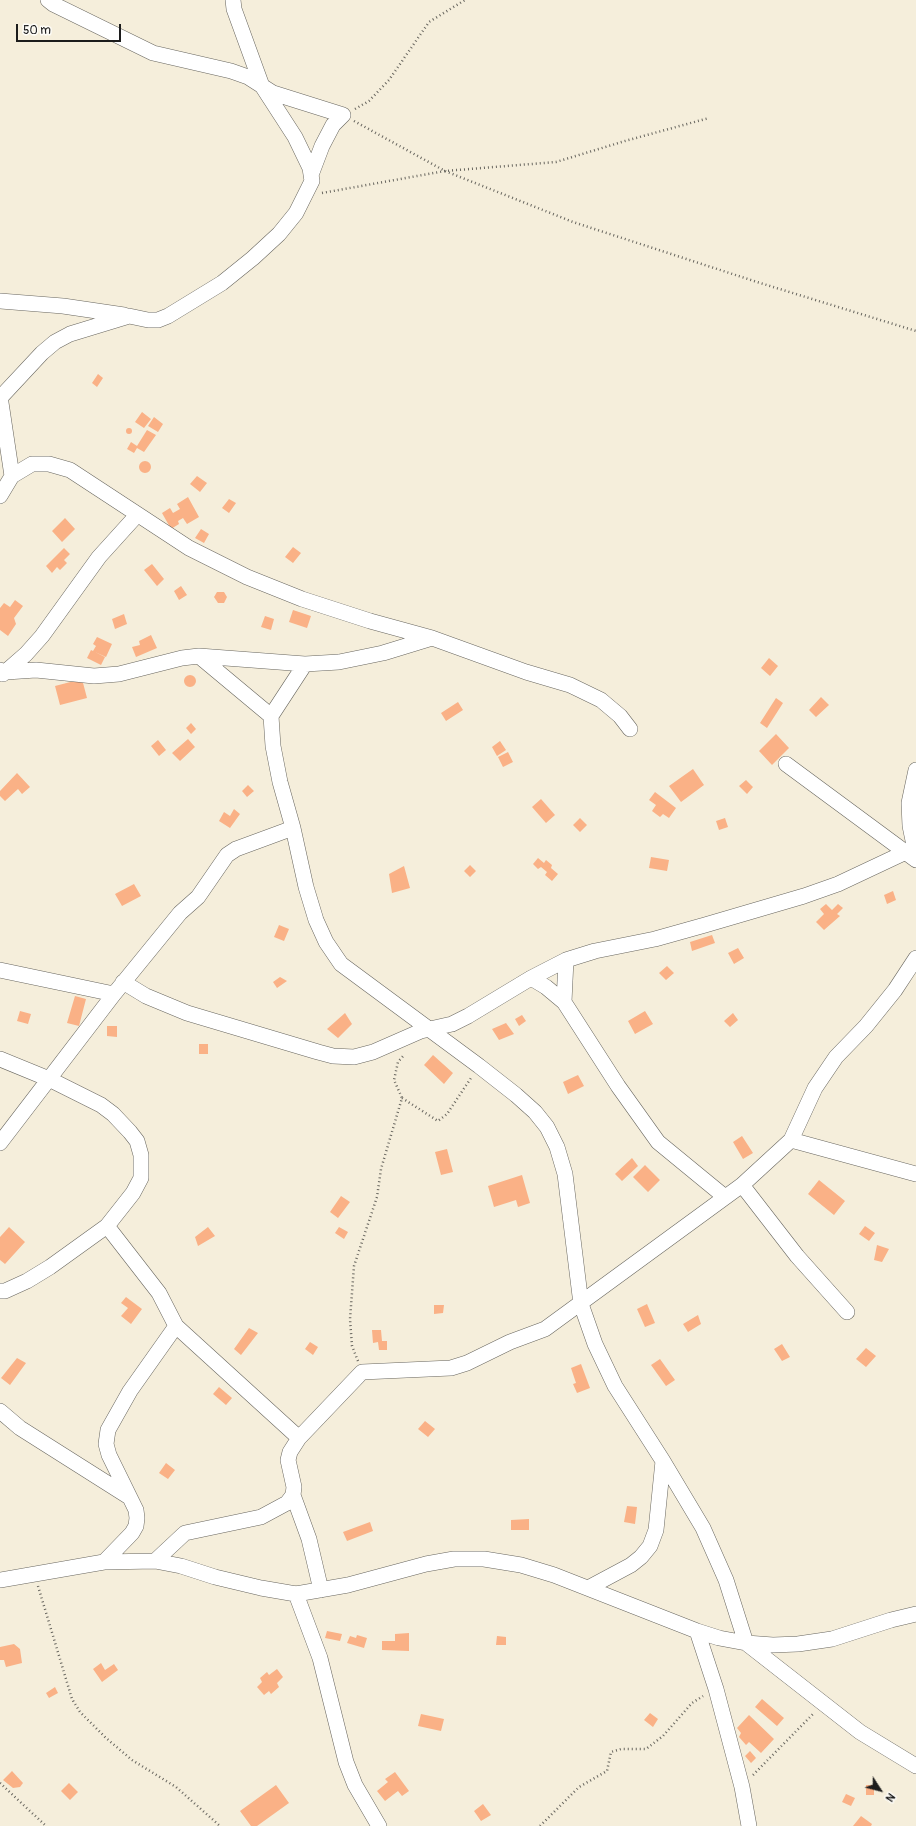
<!DOCTYPE html>
<html>
<head>
<meta charset="utf-8">
<style>
	body { margin:0 }
	#map { position:relative; width:916px; height:1826px; overflow:hidden; background:#f5eedb; font-family:Pangolin,sans-serif }
	canvas { display:block }
	.north { position:absolute; left:860px; top:1770px; width:40px; height:40px; -webkit-text-stroke:3px #fdfcf7; paint-order:stroke; rotate:126deg; font-size:11px; font-weight:700; line-height:16px; text-align:center; color:#1c1c1c }
	.north::after { content:''; display:block; margin:auto; width:14px; height:18px; background:#1c1c1c; clip-path:polygon(50% 0,100% 100%,50% 72%,0 100%) }
	.scale { position:absolute; left:16px; top:24px; width:105px; height:18px; box-sizing:border-box; border:2px solid #1c1c1c; border-top:0; padding-left:5px; font-size:12px; line-height:14px; white-space:nowrap; color:#1c1c1c; -webkit-text-stroke:3px #fdfcf7; paint-order:stroke }
</style>
</head>
<body>
<div id="map">
<canvas width="916" height="1826"></canvas>
<div class="north">N</div>
<div class="scale">50 m</div>
</div>
<script>
const ctx = document.querySelector('canvas').getContext('2d');
ctx.lineJoin = 'round';
function paint(path, color) { ctx.fillStyle = color; ctx.fill(path, 'evenodd'); }
const shape = rows => new Path2D(rows.map(r => 'M' + r).join(''));
function strokePath(path, color, width, dash) { ctx.strokeStyle = color; ctx.lineWidth = width; ctx.lineCap = dash ? 'butt' : 'round'; ctx.setLineDash(dash || []); ctx.stroke(path); }
paint(shape([
	[98,374,103,378,97,387,92,383],
	[142,412,151,419,144,428,135,422],
	[154,417,163,424,158,432,148,426],
	'126 431a3 3 0 1 1 6 0a3 3 0 1 1-6 0Z',
	[147,430,156,435,144,452,137,448,134,453,127,449,131,442,137,446],
	'139 467a6 6 0 1 1 12 0a6 6 0 1 1-12 0Z',
	[197,476,207,483,200,492,190,484],
	[188,497,199,517,187,524,183,518,178,521,179,524,171,529,162,513,170,508,173,513,180,509,177,504],
	[229,499,236,503,229,513,222,508],
	[65,518,75,529,62,542,52,531],
	[201,529,209,534,204,543,195,538],
	[293,547,301,553,293,563,285,557],
	[64,548,70,554,64,560,67,563,60,570,57,567,52,573,46,566],
	[152,564,164,579,157,586,144,570],
	[181,586,187,595,179,600,174,591],
	[217,592,224,592,227,597,224,603,218,603,214,597],
	[15,600,23,606,14,618,16,624,8,636,0,630,0,608,4,603,10,607],
	[293,610,311,616,307,628,289,622],
	[124,614,127,624,115,629,112,619],
	[265,616,274,619,271,630,261,627],
	[151,635,157,648,136,657,132,647,140,645,139,641],
	[97,637,112,644,106,657,95,652,105,657,101,665,87,658,91,650,93,651,96,646,93,644],
	[769,658,778,666,770,676,761,668],
	'184 681a6 6 0 1 1 12 0a6 6 0 1 1-12 0Z',
	[82,679,87,698,60,705,55,686],
	[821,697,829,705,816,717,809,710],
	[776,698,783,703,767,728,760,723],
	[458,702,463,710,446,721,441,713],
	[191,723,196,729,191,734,186,728],
	[776,734,789,748,772,765,759,751],
	[188,739,195,747,180,761,172,753],
	[158,740,166,750,159,756,151,746],
	[500,741,506,750,497,756,492,747],
	[508,752,513,762,503,767,498,757],
	[693,769,704,785,681,802,669,786],
	[17,773,30,787,22,794,18,789,5,801,0,796,0,791],
	[746,780,753,787,747,794,739,786],
	[248,785,254,791,247,797,242,791],
	[655,792,676,808,669,818,663,814,660,817,652,811,656,805,649,800],
	[541,799,555,815,546,823,532,807],
	[234,809,240,814,230,828,219,821,224,812,230,816],
	[580,818,587,825,580,832,573,825],
	[725,818,728,827,719,830,716,821],
	[651,857,669,860,667,871,649,868],
	[538,858,544,863,546,860,552,865,551,868,558,874,552,881,545,875,547,872,541,867,538,869,533,864],
	[470,865,476,871,470,877,464,871],
	[404,866,410,888,392,893,389,874],
	[134,884,141,896,122,906,115,894],
	[893,891,896,900,887,904,884,895],
	[826,904,832,910,838,904,843,908,837,914,840,916,824,930,816,922,824,914,820,909],
	[279,925,289,929,284,941,274,937],
	[712,935,715,943,692,951,690,942],
	[738,948,744,958,734,964,728,953],
	[667,966,674,973,666,980,659,973],
	[280,977,287,981,277,988,273,982],
	[75,996,86,999,79,1026,67,1023],
	[20,1011,31,1014,28,1024,17,1021],
	[645,1011,653,1024,635,1034,628,1021],
	[345,1013,352,1024,338,1038,327,1029],
	[733,1013,738,1020,730,1027,724,1021],
	[522,1015,526,1021,519,1026,515,1019],
	[506,1023,514,1034,499,1040,492,1029],
	[107,1026,117,1026,117,1037,107,1036],
	[199,1044,208,1044,208,1054,199,1054],
	[433,1055,453,1073,444,1084,424,1065],
	[578,1075,584,1086,568,1094,563,1082],
	[742,1136,753,1153,743,1159,733,1142],
	[447,1149,453,1172,441,1175,435,1152],
	[632,1158,638,1166,622,1181,615,1174],
	[645,1165,660,1180,648,1192,633,1177],
	[522,1175,530,1203,518,1207,516,1200,494,1207,488,1186],
	[819,1180,845,1201,834,1215,808,1194],
	[341,1196,350,1202,338,1218,330,1212],
	[865,1226,875,1233,869,1241,859,1234],
	[9,1227,25,1242,5,1264,0,1260,0,1237],
	[208,1227,215,1236,198,1246,195,1237],
	[339,1227,348,1232,344,1239,335,1233],
	[877,1245,889,1249,882,1262,874,1260],
	[126,1297,142,1309,131,1324,121,1316,128,1308,121,1303],
	[647,1304,655,1323,645,1327,637,1309],
	[434,1305,444,1305,443,1313,434,1314],
	[698,1315,701,1324,688,1332,683,1324],
	[249,1328,258,1333,241,1355,234,1349],
	[372,1330,381,1330,382,1341,387,1341,387,1350,379,1350,378,1342,373,1343],
	[310,1342,318,1347,313,1355,305,1349],
	[782,1344,790,1357,782,1361,774,1349],
	[866,1348,876,1356,866,1367,856,1359],
	[17,1358,26,1363,10,1385,1,1378],
	[660,1359,675,1380,666,1386,651,1365],
	[581,1364,590,1388,577,1393,573,1384,576,1383,571,1368],
	[219,1387,232,1398,226,1405,213,1394],
	[425,1421,435,1429,428,1437,418,1429],
	[166,1463,175,1470,168,1479,159,1473],
	[627,1506,637,1507,635,1524,624,1522],
	[529,1519,529,1530,511,1530,511,1520],
	[370,1522,373,1531,347,1541,343,1532],
	[327,1631,342,1634,340,1641,325,1638],
	[409,1633,409,1651,382,1650,382,1641,395,1641,395,1634],
	[357,1635,367,1638,364,1648,347,1643,350,1636,356,1638],
	[497,1636,506,1637,506,1645,496,1645],
	[14,1644,20,1649,22,1663,6,1667,4,1660,0,1660,0,1647],
	[101,1663,105,1670,114,1664,118,1670,102,1682,93,1669],
	[277,1669,283,1677,277,1683,279,1687,271,1694,269,1691,264,1695,257,1687,262,1682,260,1678,267,1672,269,1675],
	[55,1687,58,1693,49,1698,46,1693],
	[762,1699,784,1718,777,1726,755,1707],
	[650,1713,658,1719,653,1727,644,1720],
	[421,1714,444,1719,441,1731,418,1726],
	[749,1715,774,1739,761,1753,749,1742,746,1745,739,1737,741,1733,737,1728],
	[750,1751,756,1758,751,1763,745,1756],
	[12,1771,23,1783,20,1787,13,1788,3,1780],
	[395,1772,409,1791,402,1796,398,1791,385,1801,377,1791,388,1782,385,1779],
	[69,1783,78,1792,70,1800,61,1791],
	[276,1785,289,1803,257,1826,251,1826,240,1811],
	[866,1785,874,1785,874,1795,866,1795],
	[846,1794,855,1798,851,1806,842,1802],
	[483,1804,491,1815,481,1821,474,1811],
	[861,1816,872,1824,871,1826,853,1826]
]), '#fab186');
const minor = shape([
	[48,0,53,4,153,53,231,71,248,77,273,93,343,115,333,125,322,146,311,175],
	[0,301,63,306,124,315],
	[0,396,12,476],
	[1,397,42,353,55,342,70,334,129,316,148,320,158,320,168,316,222,283,253,258,279,234,296,213,312,181,310,168,295,137,262,86,234,9,233,0],
	[0,496,12,476,32,464,49,464,70,470,189,548,247,577,302,599,370,621,432,638,526,672,570,685,601,700,620,716,630,729],
	[199,656,271,716,273,746,280,782,293,828,306,887,316,920,326,942,341,964,479,1066,516,1095,535,1112,547,1127,557,1147,565,1174,581,1304,595,1344,615,1386,663,1461,656,1530,650,1546,641,1557,631,1565,588,1588],
	[0,670,6,672,36,670,94,676,119,674,182,658,199,656,305,664,339,662,383,653,432,638],
	[3,674,26,654,42,636,99,557,137,515],
	[271,716,305,664],
	[786,764,916,860],
	[916,770,909,803,910,826,916,855],
	[566,960,564,1002,618,1086,658,1142,725,1197],
	[0,970,114,994,180,913,198,897,227,855,236,849,293,828],
	[531,978,546,987,564,1002],
	[123,982,146,996,187,1013,318,1052,333,1056,354,1057,373,1052,421,1031,452,1024,468,1016,531,978,566,960,595,951,655,939,705,925,804,896,838,884,906,852],
	[0,1059,49,1079,101,1105,113,1114,130,1132,137,1141,141,1155,141,1178,133,1193,107,1226,50,1267,27,1281,5,1291,0,1291],
	[791,1140,916,1174],
	[0,1143,114,994],
	[742,1185,797,1256,847,1312],
	[107,1226,159,1293,176,1326,299,1438],
	[0,1411,20,1428,129,1497],
	[663,1461,703,1528,726,1580,746,1643,860,1732,916,1766],
	[293,1495,309,1539,321,1590],
	[155,1561,185,1533,261,1517,287,1503,293,1495,294,1487,288,1460,290,1452,299,1438,362,1372,451,1368,467,1363,510,1342,545,1329,742,1185,791,1140,815,1088,836,1057,866,1026,895,990,916,958],
	[104,1562,132,1533,136,1526,137,1518,136,1510,109,1455,106,1444,108,1430,130,1391,176,1326],
	[0,1580,104,1562,155,1561,181,1566,215,1577,261,1588,296,1594,348,1585,426,1564,454,1559,484,1559,521,1565,554,1575,697,1631,719,1638,746,1643,773,1645,798,1644,832,1639,891,1620,916,1614],
	[296,1594,320,1658,346,1762,355,1785,379,1826],
	[697,1631,716,1689,742,1787,749,1826]
]);
strokePath(minor, '#68665f', 16);
strokePath(shape([
	[355,109,369,101,389,80,429,22,465,0],
	[354,121,445,171,573,222,757,282,916,331],
	[322,193,445,171,556,162,625,141,709,118],
	[402,1098,438,1121,447,1114,471,1078],
	[358,1361,352,1346,350,1319,354,1266,377,1197,381,1169,402,1098,394,1080,398,1062,404,1055],
	[38,1586,72,1699,80,1712,106,1738,132,1760,176,1787,220,1826],
	[753,1775,814,1713],
	[0,1783,46,1826],
	[540,1826,579,1787,607,1771,611,1752,621,1749,646,1749,663,1736,692,1703,703,1696]
]), '#68665f', 2.5, [1, 3]);
strokePath(minor, '#fff', 15);
</script>
</body>
</html>
